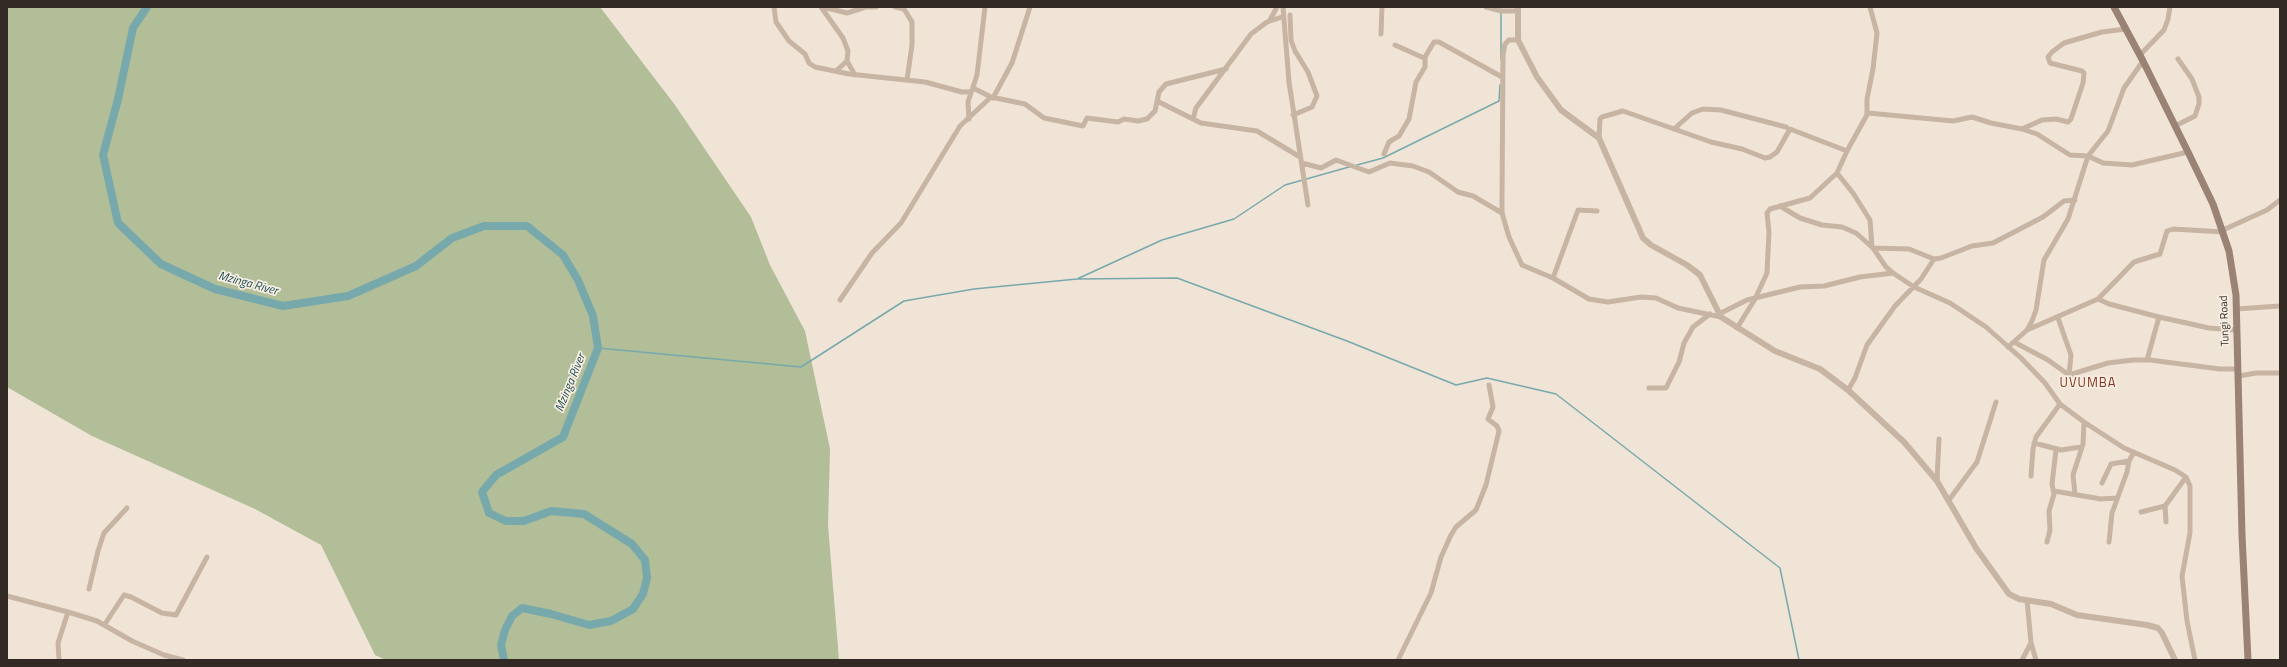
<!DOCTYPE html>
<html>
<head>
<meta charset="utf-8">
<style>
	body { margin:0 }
	#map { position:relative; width:2287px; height:667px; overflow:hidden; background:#f0e4d7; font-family:"Titillium Web",sans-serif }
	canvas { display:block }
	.frame { position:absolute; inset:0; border:8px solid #332a25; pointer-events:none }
</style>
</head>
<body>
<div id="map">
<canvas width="2287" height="667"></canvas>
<div class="frame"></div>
</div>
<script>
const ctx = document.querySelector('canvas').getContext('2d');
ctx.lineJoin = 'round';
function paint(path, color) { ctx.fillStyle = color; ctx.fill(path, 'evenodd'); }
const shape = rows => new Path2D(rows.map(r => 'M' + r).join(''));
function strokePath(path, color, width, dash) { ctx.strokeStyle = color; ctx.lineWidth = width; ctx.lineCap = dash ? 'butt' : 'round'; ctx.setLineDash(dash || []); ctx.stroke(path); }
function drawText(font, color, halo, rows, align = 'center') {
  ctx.font = font + ' "Titillium Web",sans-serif'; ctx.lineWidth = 3.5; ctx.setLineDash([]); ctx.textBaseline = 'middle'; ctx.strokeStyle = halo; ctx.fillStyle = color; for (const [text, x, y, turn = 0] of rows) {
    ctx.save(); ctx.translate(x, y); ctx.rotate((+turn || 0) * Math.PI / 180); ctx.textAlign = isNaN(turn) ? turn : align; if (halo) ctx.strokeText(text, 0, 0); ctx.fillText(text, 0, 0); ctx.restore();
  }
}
paint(shape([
	[7,7,600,7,675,105,751,217,770,265,805,331,830,449,828,525,839,660,386,660,375,655,321,545,255,509,92,436,7,387]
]), '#b1be98');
strokePath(shape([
	[1501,59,1501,13],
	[1357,165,1383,158,1499,101,1500,85],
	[1078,279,1177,278,1347,341,1456,385,1487,378,1556,394,1780,568,1799,660],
	[598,348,801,367,904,301,974,289,1077,279,1162,240,1234,219,1285,185,1349,167]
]), '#77a9ac', 1.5);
strokePath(shape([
	[147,7,133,28,118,99,103,155,118,223,161,264,215,289,283,306,348,296,416,266,452,238,484,226,527,226,563,255,578,280,593,316,598,348,563,437,496,475,482,492,489,513,506,521,524,521,551,511,584,514,632,544,645,560,647,578,643,594,633,609,611,621,589,625,551,614,522,608,512,616,505,630,501,645,504,660]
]), '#77a9ac', 8);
strokePath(shape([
	[774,7,776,22,789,41,805,54,809,63,815,67,849,74,925,82,962,92,971,92],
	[821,7,843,38,848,51,847,61,836,71],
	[823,7,847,13,866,7,876,7],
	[895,7,904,9,912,22,912,45,907,80],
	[1283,7,1289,82,1308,205],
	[1486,7,1501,11,1518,11],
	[1290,15,1291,40,1295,51,1308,72,1317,96,1312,107,1293,115],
	[1270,20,1277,7],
	[1381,34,1382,7],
	[1518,40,1509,40,1505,44,1503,55,1502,197,1502,213,1509,237,1522,265,1553,278,1589,299,1608,302,1641,297,1656,298,1678,308,1721,317],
	[1395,45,1424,58],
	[2140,55,2164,30,2168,19,2170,7],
	[847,61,855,75],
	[973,88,991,97,1025,104,1044,118,1083,126,1087,118,1118,122,1124,119,1138,121,1147,119,1155,111,1159,92,1166,84,1226,69],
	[993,98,1012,63,1030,7],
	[1157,101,1201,123,1257,131,1300,157],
	[1867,114,1867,99,1873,69,1877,33,1870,7],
	[969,119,968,102,977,75,985,7],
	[1193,119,1196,108,1251,34,1267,22,1282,17],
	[2175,126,2195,116,2199,104,2199,97,2192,79,2178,59],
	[1674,129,1692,113,1703,109,1721,110,1786,127],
	[2022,129,2042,120,2056,119,2068,122,2071,119,2083,83,2084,73,2082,71,2050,63,2048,57,2052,52,2064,43,2102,32,2126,29],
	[1599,138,1600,119,1602,117,1623,111,1711,142,1742,149,1765,158,1770,157,1777,152,1790,129,1847,151],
	[1384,154,1389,142,1399,136,1409,119,1416,82,1425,67,1425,57,1434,42,1439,42,1502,77],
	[1302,163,1321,168,1336,160,1369,172,1390,163,1413,166,1429,172,1458,192,1473,196,1502,213],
	[1780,206,1800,218,1822,225,1842,227,1856,233,1873,248,1886,267,1893,273,1914,287,1950,303,1986,327,2021,358,2045,383,2060,404,2084,422,2124,448,2175,470,2186,477,2190,486,2190,533,2182,576,2187,621,2195,660],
	[2223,230,2267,210,2280,200],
	[1872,247,1870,220,1853,193,1837,173,1847,151,1868,113,1953,121,1972,117,1991,123,2022,129,2037,134,2070,155,2088,156,2103,163,2132,165,2188,152],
	[1873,248,1909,249,1934,259,1941,258,1972,246,1993,243,2043,217,2064,201,2075,200],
	[1553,278,1578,210,1597,211],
	[2098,299,2109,304,2159,317,2209,328,2236,330],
	[840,300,872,253,901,223,960,126,991,97],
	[2236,309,2280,306],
	[1719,314,1747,300,1800,287,1824,286,1860,277,1893,273],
	[2058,318,2071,355,2069,375],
	[1737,328,1755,299,1767,273,1769,232,1767,213,1770,209,1810,198,1837,173],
	[2027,330,2098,299,2134,262,2160,254,2167,231,2173,229,2224,232],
	[2014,342,2048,360,2069,375,2108,363,2133,360,2150,360,2220,369,2238,369],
	[2008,347,2027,330,2032,321,2036,310,2044,260,2068,219,2088,156,2108,131,2124,88,2143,61],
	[2147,360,2159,317],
	[2239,376,2256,373,2280,373],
	[1649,388,1666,388,1679,362,1684,343,1693,327,1710,314],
	[1848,390,1855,378,1867,345,1895,306,1921,279,1934,259],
	[2034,443,2061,450,2081,447],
	[2031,476,2033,449,2036,437,2060,404],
	[1937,481,1939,439],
	[2102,483,2111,464,2129,461],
	[2054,491,2101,499,2117,498],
	[2075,494,2073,475,2083,444,2084,422],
	[1949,500,1977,462,1996,402],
	[2165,506,2166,522],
	[2141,512,2165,506,2186,477],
	[2047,542,2050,530,2049,511,2054,494,2052,484,2056,450],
	[2109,542,2112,513,2127,472,2129,461,2134,452],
	[89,589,98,551,104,533,127,508],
	[7,596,68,612,58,643,59,660],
	[68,612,97,621,132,641,164,655,183,660],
	[105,624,124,595,131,597,162,613,176,615,207,557],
	[2031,643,2036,660],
	[1398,660,1431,593,1441,557,1451,535,1456,527,1476,510,1486,485,1499,431,1497,426,1488,419,1493,407,1489,385],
	[2022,660,2031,643,2027,600]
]), '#c7b4a3', 5);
strokePath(shape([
	[1518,7,1518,40,1537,77,1561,110,1599,138,1643,238,1651,245,1687,265,1700,275,1721,317,1775,351,1820,369,1848,390,1904,442,1937,481,1976,548,2009,594,2019,599,2051,604,2077,615,2147,625,2158,628,2162,633,2175,660]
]), '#c7b4a3', 6);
strokePath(shape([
	[2114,7,2143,61,2188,152,2213,204,2229,251,2236,295,2242,535,2248,660]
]), '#9a8375', 7);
drawText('11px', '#332a25', '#f8eee3', [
	["Tungi Road",2225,321,-92]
]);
drawText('italic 12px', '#1c4e52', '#f8eee3', [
	["Mzinga River",248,284,15],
	["Mzinga River",571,383,-68]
]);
ctx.letterSpacing = '1px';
drawText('13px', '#7f3820', '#f8eee3', [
	["UVUMBA",2088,384]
]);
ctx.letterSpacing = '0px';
</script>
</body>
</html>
